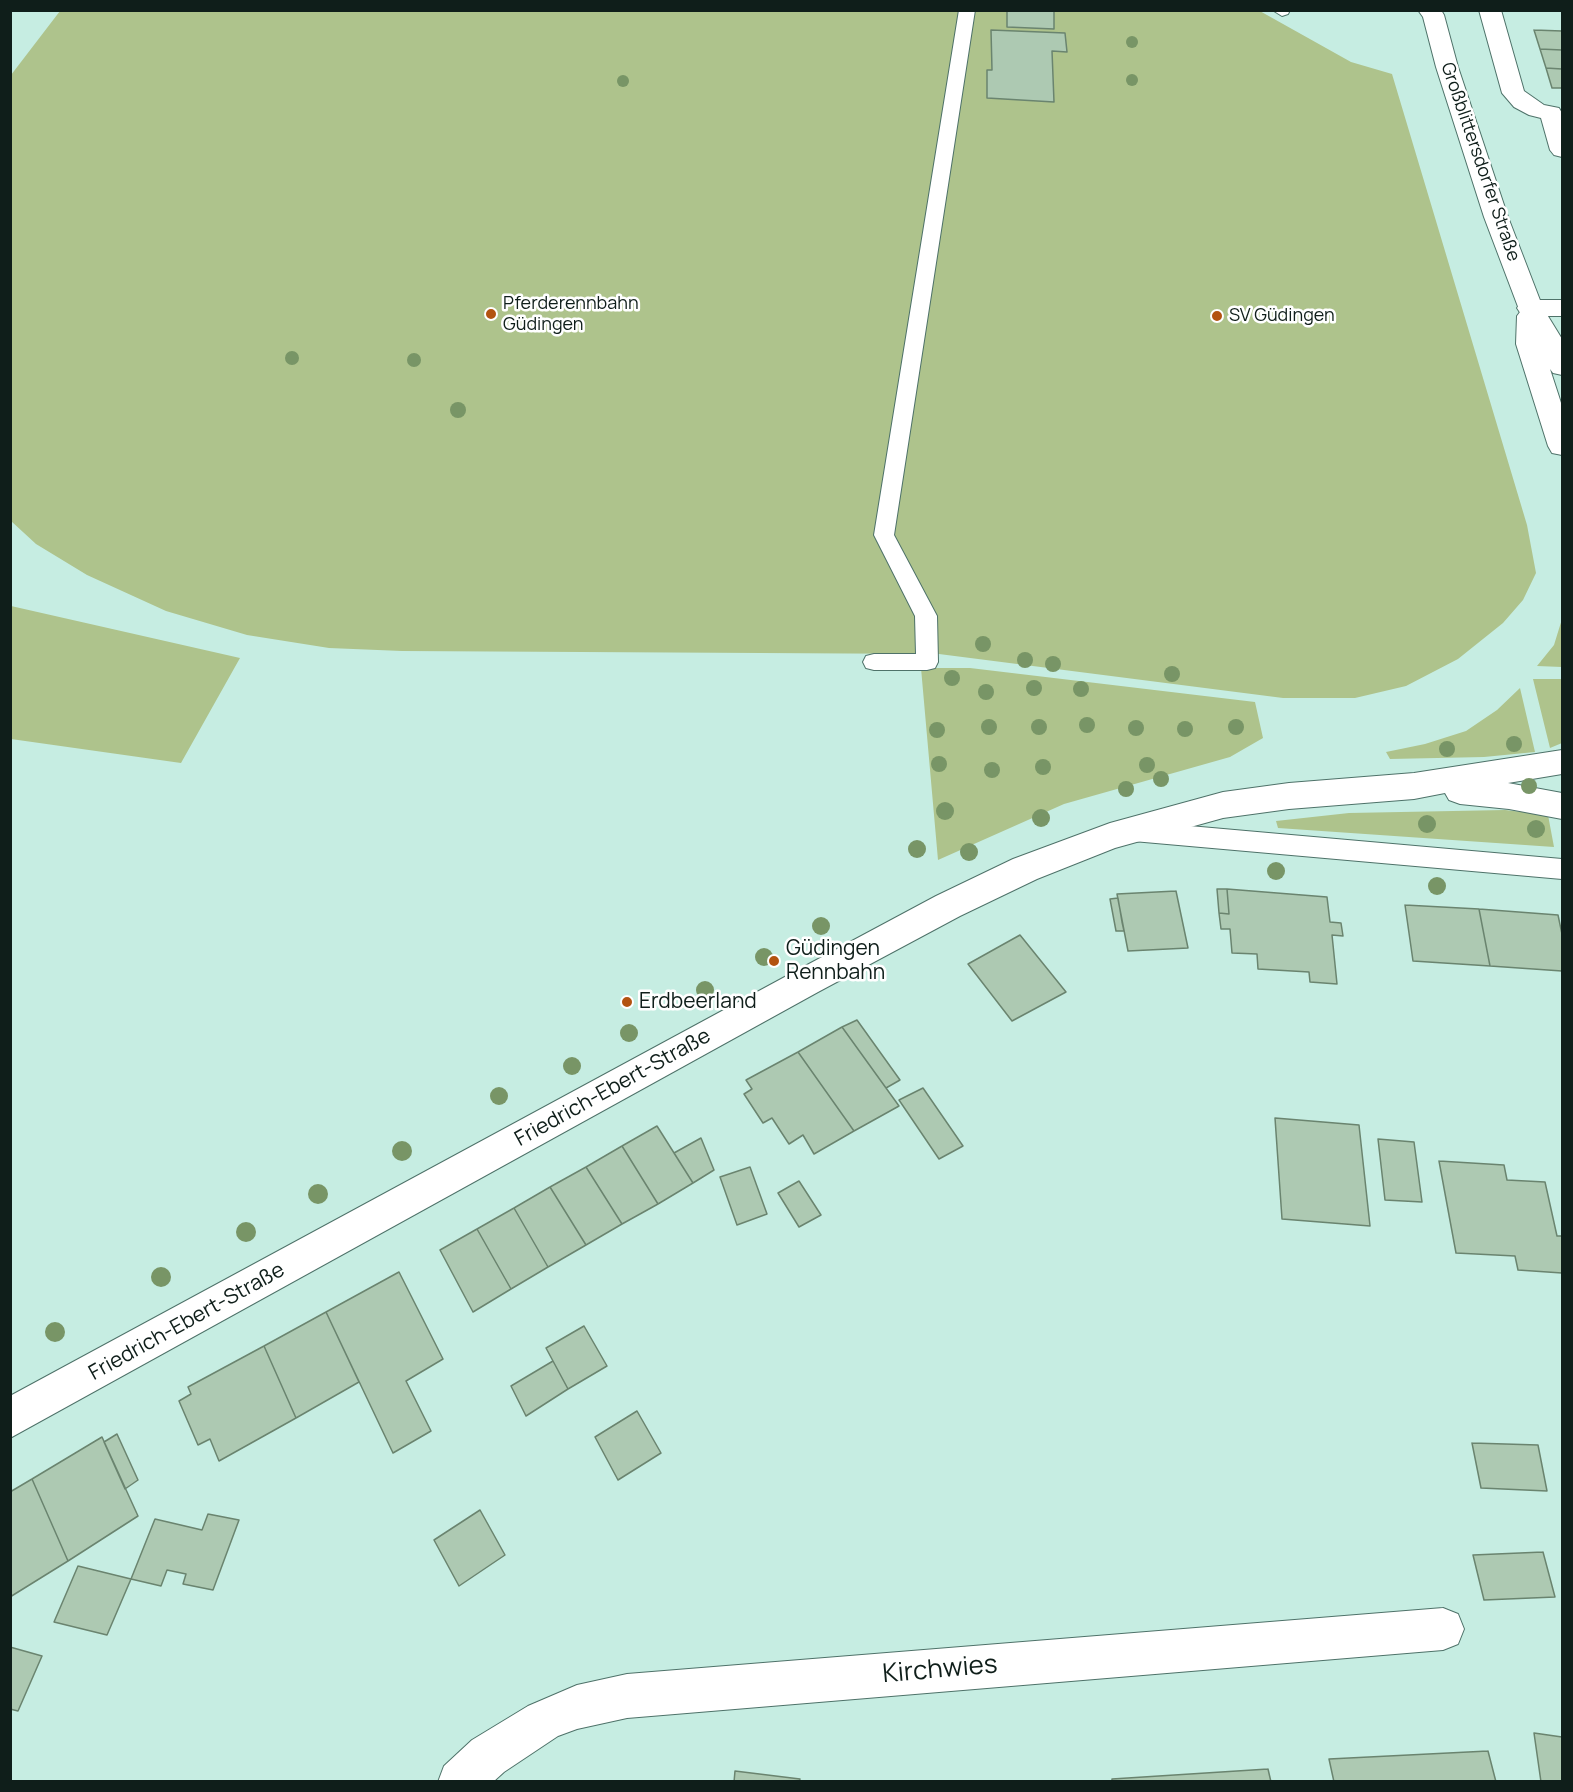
<!DOCTYPE html>
<html>
<head>
<meta charset="utf-8">
<style>
	body { margin:0 }
	#map { position:relative; width:1573px; height:1792px; overflow:hidden; background:#c6ede2; font-family:Manrope,sans-serif }
	canvas { display:block }
	.frame { position:absolute; inset:0; border:12px solid #0f1e1a; pointer-events:none }
</style>
</head>
<body>
<div id="map">
<canvas width="1573" height="1792"></canvas>
<div class="frame"></div>
</div>
<script>
const ctx = document.querySelector('canvas').getContext('2d');
ctx.lineJoin = 'round';
function paint(path, color) { ctx.fillStyle = color; ctx.fill(path, 'evenodd'); }
const shape = rows => new Path2D(rows.map(r => 'M' + r).join(''));
function strokePath(path, color, width, dash) { ctx.strokeStyle = color; ctx.lineWidth = width; ctx.lineCap = dash ? 'butt' : 'round'; ctx.setLineDash(dash || []); ctx.stroke(path); }
function drawText(font, color, halo, rows, align = 'center') {
  ctx.font = font + ' Manrope,sans-serif'; ctx.lineWidth = 5; ctx.setLineDash([]); ctx.textBaseline = 'middle'; ctx.strokeStyle = halo; ctx.fillStyle = color; for (const [text, x, y, turn = 0] of rows) {
    ctx.save(); ctx.translate(x, y); ctx.rotate((+turn || 0) * Math.PI / 180); ctx.textAlign = isNaN(turn) ? turn : align; if (halo) ctx.strokeText(text, 0, 0); ctx.fillText(text, 0, 0); ctx.restore();
  }
}
paint(shape([
	[1258,10,1351,62,1392,74,1527,525,1536,573,1523,600,1503,623,1458,659,1406,686,1355,698,1283,698,939,654,402,651,329,648,247,635,166,611,87,575,36,544,11,521,11,75,60,11],
	[11,606,240,658,181,763,11,739],
	[1562,619,1562,667,1537,666,1554,645],
	[921,668,970,668,1255,702,1263,738,1230,757,1064,804,938,860],
	[1533,679,1562,679,1562,743,1550,748],
	[1520,688,1535,752,1484,757,1390,759,1386,752,1425,744,1466,731,1497,710],
	[1505,810,1548,815,1554,847,1278,828,1276,821,1349,813]
]), '#aec38c');
const building = shape([
	[1007,10,1054,10,1054,29,1007,27,1007,10],
	[991,30,1065,33,1067,52,1052,51,1054,102,987,98,987,70,992,70,991,30],
	[1534,30,1562,31,1562,50,1540,49,1534,30],
	[1540,49,1562,50,1562,69,1546,68,1540,49],
	[1546,68,1562,69,1562,88,1552,88,1546,68],
	[1217,889,1227,889,1229,914,1219,913,1217,889],
	[1227,889,1327,897,1330,922,1341,923,1343,936,1332,935,1337,984,1310,982,1309,972,1258,969,1257,954,1232,953,1230,929,1221,929,1219,913,1229,914,1227,889],
	[1176,891,1188,948,1128,951,1117,894,1176,891],
	[1118,898,1122,922,1124,931,1116,931,1110,899,1118,898],
	[1405,905,1479,909,1490,966,1413,961,1405,905],
	[1479,909,1558,915,1562,934,1562,971,1490,966,1479,909],
	[1020,935,1066,992,1012,1021,968,964,1020,935],
	[857,1020,900,1080,886,1088,842,1027,857,1020],
	[842,1027,899,1106,854,1131,798,1052,842,1027],
	[798,1052,854,1131,814,1154,803,1135,789,1144,772,1118,763,1123,744,1094,752,1089,746,1080,798,1052],
	[923,1088,963,1146,939,1159,899,1100,923,1088],
	[1275,1118,1359,1125,1370,1226,1282,1219,1275,1118],
	[657,1126,693,1183,658,1204,622,1146,657,1126],
	[701,1138,714,1170,693,1183,674,1153,701,1138],
	[1378,1139,1414,1142,1422,1202,1385,1200,1378,1139],
	[622,1146,658,1204,622,1224,586,1167,622,1146],
	[1439,1161,1504,1165,1507,1180,1545,1182,1557,1236,1562,1236,1562,1273,1518,1270,1515,1256,1456,1253,1439,1161],
	[586,1167,622,1224,586,1245,550,1187,586,1167],
	[750,1167,767,1214,737,1225,720,1177,750,1167],
	[799,1181,821,1215,799,1227,778,1193,799,1181],
	[550,1187,586,1245,548,1267,514,1208,550,1187],
	[514,1208,548,1267,511,1289,477,1229,514,1208],
	[477,1229,511,1289,473,1312,440,1250,477,1229],
	[399,1272,443,1359,406,1381,431,1431,393,1453,326,1312,399,1272],
	[326,1312,359,1382,296,1418,264,1346,326,1312],
	[584,1326,607,1366,568,1389,546,1348,584,1326],
	[264,1346,296,1418,219,1461,210,1439,198,1445,179,1401,191,1394,188,1387,264,1346],
	[553,1361,568,1389,526,1416,511,1386,553,1361],
	[637,1411,661,1453,618,1480,595,1437,637,1411],
	[117,1434,138,1480,125,1489,104,1442,117,1434],
	[102,1437,138,1516,68,1561,32,1479,102,1437],
	[1472,1443,1538,1445,1547,1491,1481,1488,1472,1443],
	[32,1479,68,1561,10,1597,10,1492,32,1479],
	[480,1510,505,1555,459,1586,434,1540,480,1510],
	[208,1514,239,1520,213,1590,183,1584,186,1574,167,1570,161,1586,131,1579,155,1519,202,1530,208,1514],
	[1543,1552,1555,1597,1484,1600,1473,1555,1543,1552],
	[78,1566,131,1579,107,1635,54,1622,78,1566],
	[10,1647,42,1656,18,1711,10,1709,10,1647],
	[1534,1733,1562,1737,1562,1782,1541,1782,1534,1733],
	[1488,1751,1496,1782,1334,1782,1329,1759,1488,1751],
	[1268,1769,1271,1782,1112,1782,1112,1779,1268,1769],
	[735,1771,800,1779,799,1782,734,1782,735,1771]
]);
paint(building, '#adc9b2');
strokePath(building, '#6a846f', 1.5);
const service = shape([
	[959,10,975,10,894,535,937,616,938,662,935,668,927,670,874,670,866,668,863,662,866,656,874,654,916,654,915,616,874,535,959,10],
	[1290,10,1288,14,1282,16,1274,11,1290,10],
	[1133,821,1562,859,1562,879,1133,841,1125,838,1121,831,1125,824,1133,821]
]);
const minor = shape([
	[1479,10,1501,10,1524,91,1544,105,1559,108,1562,113,1562,157,1554,155,1550,150,1541,118,1529,115,1514,107,1502,93,1479,10],
	[1530,300,1562,300,1562,316,1530,316,1521,314,1517,308,1521,302,1530,300],
	[1443,1608,1458,1614,1464,1629,1458,1644,1443,1650,627,1718,577,1729,558,1736,504,1772,493,1782,438,1782,444,1766,472,1740,528,1706,577,1685,627,1674,1443,1608]
]);
const secondary = shape([
	[1562,750,1562,774,1508,783,1562,793,1562,819,1509,809,1460,804,1449,800,1445,793,1414,799,1289,809,1223,818,1115,848,1037,879,960,916,818,992,10,1438,10,1396,794,972,936,896,1013,859,1110,823,1223,792,1289,783,1414,773,1562,750]
]);
const primary = shape([
	[1418,10,1441,10,1444,15,1458,67,1508,217,1543,308,1562,339,1562,375,1553,373,1550,369,1562,406,1562,455,1552,453,1548,446,1516,344,1517,316,1520,312,1484,217,1436,67,1423,17,1418,10]
]);
strokePath(service, '#4e7269', 2);
strokePath(minor, '#4e7269', 2);
strokePath(secondary, '#4e7269', 2);
strokePath(primary, '#4e7269', 2);
paint(service, '#fff');
paint(minor, '#fff');
paint(secondary, '#fff');
paint(primary, '#fff');
ctx.fillStyle = '#789566';
for (const [x, y, r] of [
	[1132,42,6],
	[1132,80,6],
	[623,81,6],
	[292,358,7],
	[414,360,7],
	[458,410,8],
	[983,644,8],
	[1025,660,8],
	[1053,664,8],
	[1172,674,8],
	[952,678,8],
	[1034,688,8],
	[1081,689,8],
	[986,692,8],
	[1087,725,8],
	[989,727,8],
	[1039,727,8],
	[1236,727,8],
	[1136,728,8],
	[1185,729,8],
	[937,730,8],
	[1514,744,8],
	[1447,749,8],
	[939,764,8],
	[1147,765,8],
	[1043,767,8],
	[992,770,8],
	[1161,779,8],
	[1529,786,8],
	[1126,789,8],
	[945,811,9],
	[1041,818,9],
	[1427,824,9],
	[1536,829,9],
	[917,849,9],
	[969,852,9],
	[1276,871,9],
	[1437,886,9],
	[821,926,9],
	[764,957,9],
	[705,990,9],
	[629,1033,9],
	[572,1066,9],
	[499,1096,9],
	[402,1151,10],
	[318,1194,10],
	[246,1232,10],
	[161,1277,10],
	[55,1332,10]
]) { ctx.beginPath(); ctx.arc(x, y, r, 0, 2 * Math.PI); ctx.fill(); }
for (const [x, y, r, color] of [
	[491,314,6,"#b35310"],
	[1217,316,6,"#b35310"],
	[774,961,6,"#b35310"],
	[627,1002,6,"#b35310"]
]) { const dot = new Path2D(); dot.arc(x, y, r, 0, 2 * Math.PI); ctx.fillStyle = color; ctx.fill(dot); strokePath(dot, '#fff', 2); }
drawText('18px', '#0f1e1a', '#fff', [
	["Großblittersdorfer Straße",1480,162,71]
]);
drawText('18px', '#0f1e1a', '#fff', [
	["Pferderennbahn",503,304],
	["Güdingen",503,325],
	["SV Güdingen",1229,316]
], 'left');
drawText('21px', '#0f1e1a', '#fff', [
	["Güdingen",786,949],
	["Rennbahn",786,973],
	["Erdbeerland",639,1002]
], 'left');
drawText('21px', '#0f1e1a', '#fff', [
	["Friedrich-Ebert-Straße",613,1088,-29],
	["Friedrich-Ebert-Straße",187,1322,-29]
]);
drawText('26px', '#0f1e1a', '#fff', [
	["Kirchwies",940,1670,-5]
]);
</script>
</body>
</html>
